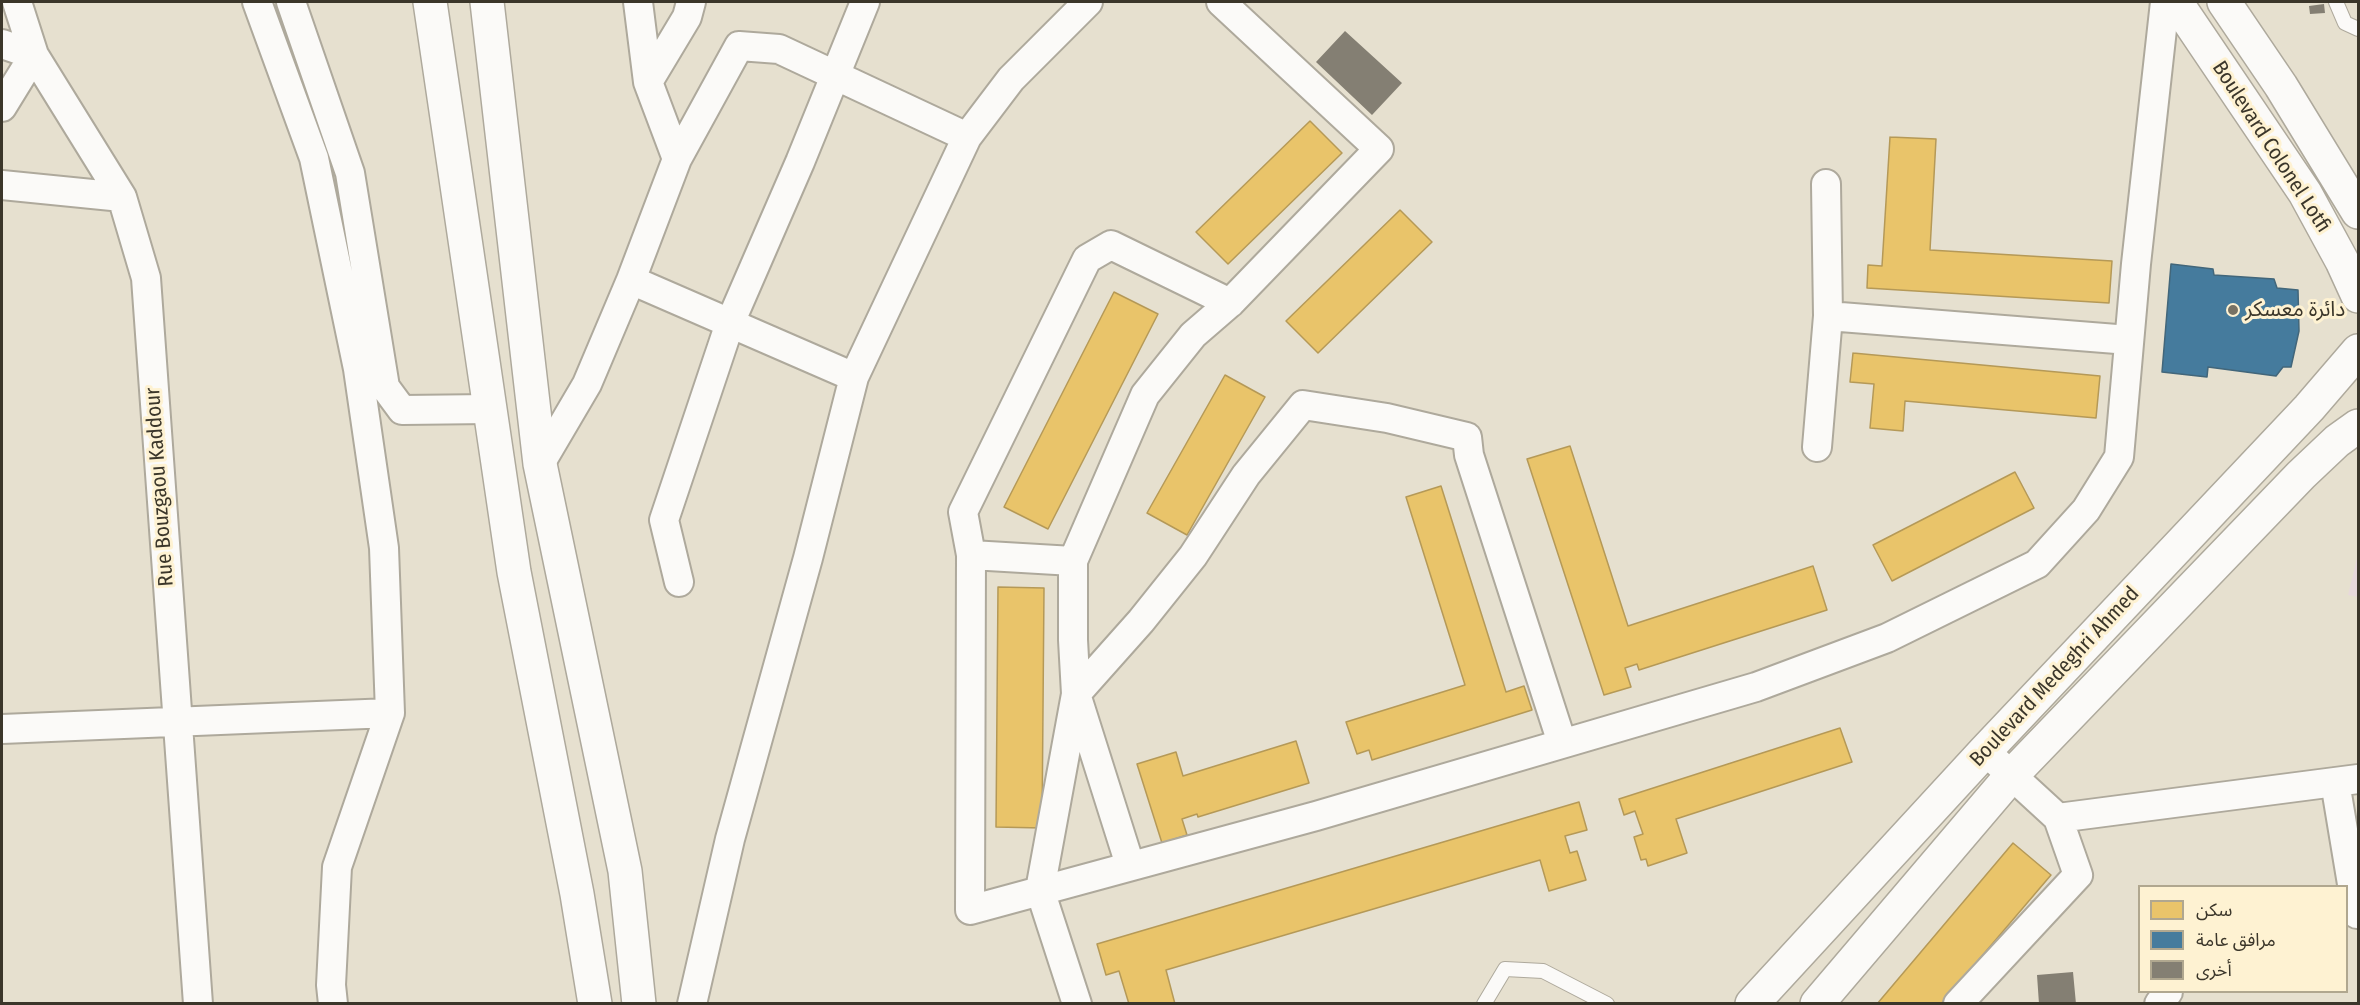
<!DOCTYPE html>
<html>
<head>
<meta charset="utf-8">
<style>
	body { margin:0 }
	#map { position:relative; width:2360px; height:1005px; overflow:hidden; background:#e6e0cf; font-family:"Fira Sans Condensed","Noto Sans Arabic",sans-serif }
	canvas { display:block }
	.frame { position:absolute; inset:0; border:3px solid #3b362a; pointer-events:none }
	.legend { position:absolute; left:2138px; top:885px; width:210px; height:108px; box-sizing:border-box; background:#fef2d2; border:2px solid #b0a78f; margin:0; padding:8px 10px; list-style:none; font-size:18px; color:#3b362a }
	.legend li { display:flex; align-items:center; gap:12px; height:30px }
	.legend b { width:30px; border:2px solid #b0a78f }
</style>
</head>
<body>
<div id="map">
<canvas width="2360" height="1005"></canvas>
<div class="frame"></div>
<ul class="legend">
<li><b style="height:16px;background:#e9c46a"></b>سكن</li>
<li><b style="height:16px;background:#457b9d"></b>مرافق عامة</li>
<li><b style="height:16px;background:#847f73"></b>أخرى</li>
</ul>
</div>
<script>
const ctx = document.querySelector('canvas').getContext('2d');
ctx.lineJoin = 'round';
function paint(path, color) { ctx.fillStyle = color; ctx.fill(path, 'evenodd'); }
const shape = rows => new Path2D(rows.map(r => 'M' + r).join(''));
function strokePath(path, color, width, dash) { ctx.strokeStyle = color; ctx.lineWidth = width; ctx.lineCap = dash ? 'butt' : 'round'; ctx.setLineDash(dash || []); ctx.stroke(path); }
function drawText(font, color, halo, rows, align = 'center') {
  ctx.font = font + ' "Fira Sans Condensed","Noto Sans Arabic",sans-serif'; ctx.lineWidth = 6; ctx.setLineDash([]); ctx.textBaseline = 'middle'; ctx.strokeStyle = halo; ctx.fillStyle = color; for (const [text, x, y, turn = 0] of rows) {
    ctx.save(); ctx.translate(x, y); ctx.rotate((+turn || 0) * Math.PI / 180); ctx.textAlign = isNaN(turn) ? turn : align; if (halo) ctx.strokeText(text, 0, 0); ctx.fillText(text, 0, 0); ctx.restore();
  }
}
paint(shape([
	[2358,554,2358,597,2348,595]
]), '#e7d9db');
const homes = shape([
	[1310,121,1342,153,1228,264,1196,232,1310,121],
	[1890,137,1936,139,1930,250,2112,261,2109,303,1867,288,1868,265,1882,266,1890,137],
	[1400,210,1432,242,1318,353,1286,321,1400,210],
	[1114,292,1158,314,1048,529,1004,507,1114,292],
	[1853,353,2100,376,2096,418,1905,401,1903,431,1870,428,1874,384,1850,382,1853,353],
	[1225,375,1265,397,1187,535,1147,513,1225,375],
	[1570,446,1628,626,1813,566,1827,610,1639,670,1637,664,1625,668,1631,687,1604,695,1527,459,1570,446],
	[2015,472,2034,508,1892,581,1873,545,2015,472],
	[1441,486,1506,692,1524,686,1532,710,1372,760,1369,750,1357,754,1346,722,1465,685,1406,497,1441,486],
	[998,587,1044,588,1042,828,996,827,998,587],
	[1840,728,1852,762,1676,819,1687,853,1648,866,1646,859,1641,860,1634,837,1643,834,1635,811,1624,815,1619,799,1840,728],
	[1296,741,1309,783,1198,817,1197,814,1182,819,1187,835,1162,843,1137,764,1176,752,1183,776,1296,741],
	[1579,802,1587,830,1565,836,1570,853,1577,851,1586,880,1549,891,1540,860,1166,970,1175,1004,1129,1004,1119,971,1106,975,1097,944,1579,802],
	[2013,843,2051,875,1941,1004,1877,1004,2013,843]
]);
paint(homes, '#e9c46a');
strokePath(homes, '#b59957', 1.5);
const public = shape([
	[2171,264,2213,269,2214,275,2274,279,2277,288,2298,290,2299,331,2291,367,2283,367,2276,376,2208,367,2207,377,2162,372,2171,264]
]);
paint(public, '#457b9d');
strokePath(public, '#42667a', 1.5);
paint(shape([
	[2324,4,2325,13,2310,14,2309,6],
	[1345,31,1402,83,1372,115,1316,62],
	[2073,972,2076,1004,2039,1004,2037,975]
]), '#847f73');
const service = shape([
	[2336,2,2345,23,2358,29],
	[1484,1004,1505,969,1543,971,1607,1004]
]);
const minor = shape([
	[17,2,34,55,122,197,146,278,198,1004],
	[257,2,314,158,358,369,384,548,390,713,337,867,331,985,333,1004],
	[291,2,350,173,385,387,402,410,490,409],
	[638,2,648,82,677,159],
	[2,44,34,55,2,107],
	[648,82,687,17,691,2],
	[2,185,122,197],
	[631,280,854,377],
	[1230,303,1111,245,1087,259,963,512,971,555,970,910,1316,816,1756,687,1887,638,2037,564,2086,510,2119,457,2136,264,2165,2],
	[1828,316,2129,340],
	[1817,447,1828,316,1826,184],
	[540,464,587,384,631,280,677,159,739,46,779,49,967,137],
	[971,555,1073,561],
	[679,582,664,520,730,323,800,162,865,2],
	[2,729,390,713],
	[2335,782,2357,914],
	[2058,818,2358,779],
	[1130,865,1076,694,1141,621,1193,556,1246,475,1303,405,1387,418,1467,437,1469,455,1562,743],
	[692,1004,730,839,808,558,854,377,967,137,1011,79,1088,2],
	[1077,1004,1040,890,1076,694,1073,640,1073,561,1145,395,1193,335,1230,303,1379,149,1221,2],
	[1958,1004,2078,875,2058,818,1985,751],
	[2159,1004,2168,992]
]);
const primary = shape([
	[430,2,514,572,577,894,595,1004],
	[487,2,540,464,625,871,639,1004],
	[2176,2,2305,193,2342,261,2358,296],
	[2224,2,2281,86,2358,212],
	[1752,1004,1985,751,2309,408,2358,351],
	[1817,1004,2011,776,2301,475,2337,441,2358,426]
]);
strokePath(service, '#aea99c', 16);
strokePath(minor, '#aea99c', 32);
strokePath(primary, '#aea99c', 36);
strokePath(service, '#fbfaf8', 14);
strokePath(minor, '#fbfaf8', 28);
strokePath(primary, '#fbfaf8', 33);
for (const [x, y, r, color] of [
	[2233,310,6,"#777264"]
]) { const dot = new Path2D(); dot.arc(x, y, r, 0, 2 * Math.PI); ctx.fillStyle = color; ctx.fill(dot); strokePath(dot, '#fef2d2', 2); }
drawText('21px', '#3b362a', '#fef2d2', [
	["Boulevard Colonel Lotfi",2271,147,57],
	["Rue Bouzgaou Kaddour",160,487,-94],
	["Boulevard Medeghri Ahmed",2055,677,-47]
]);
drawText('21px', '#3b362a', '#fef2d2', [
	["دائرة معسكر",2245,310]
], 'left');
</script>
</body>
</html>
